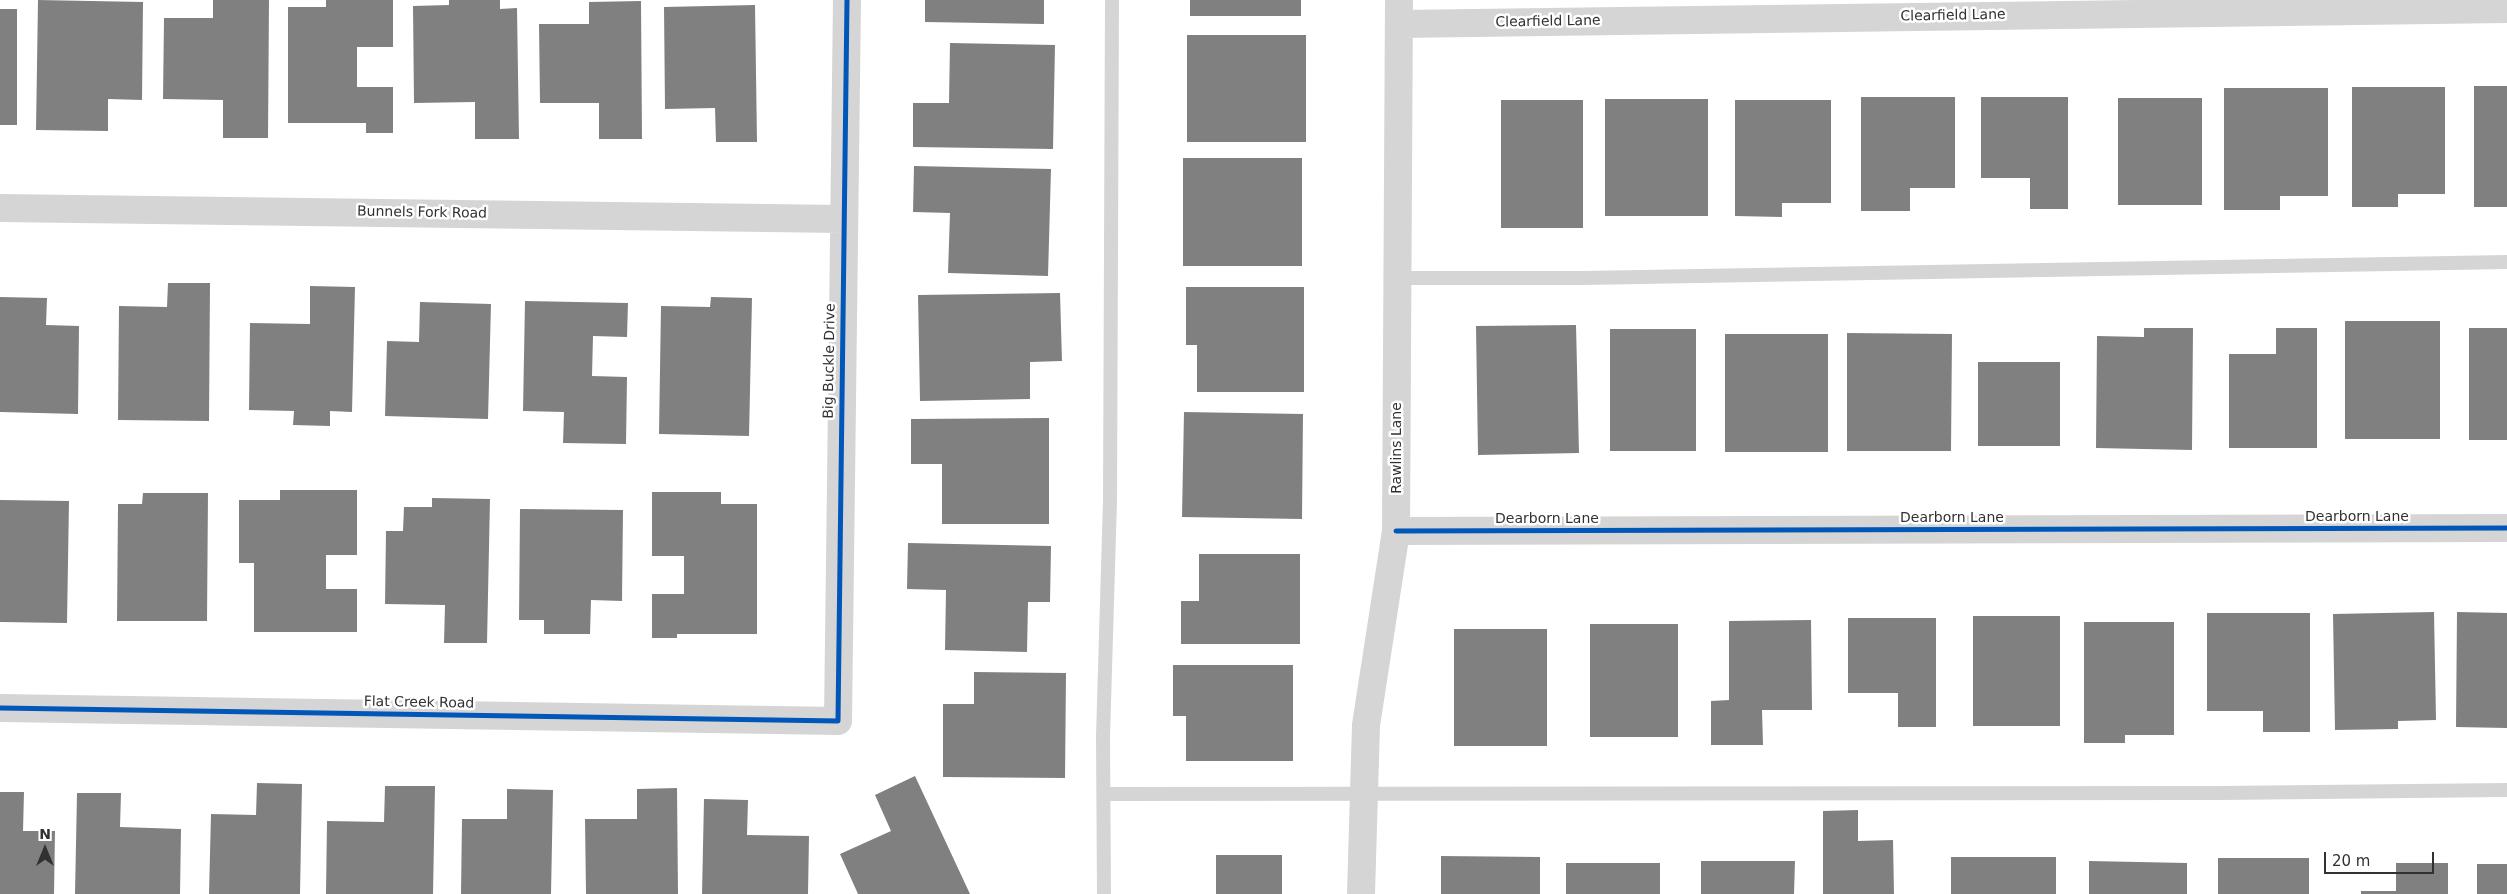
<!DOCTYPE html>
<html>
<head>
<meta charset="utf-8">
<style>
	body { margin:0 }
	#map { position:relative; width:2507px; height:894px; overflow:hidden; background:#fff; font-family:"DejaVu Sans",sans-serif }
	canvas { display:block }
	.north { position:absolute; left:20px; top:824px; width:50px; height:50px; -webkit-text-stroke:4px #fff; paint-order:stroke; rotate:0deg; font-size:14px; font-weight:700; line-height:20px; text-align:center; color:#313131 }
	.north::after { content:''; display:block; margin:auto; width:18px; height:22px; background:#313131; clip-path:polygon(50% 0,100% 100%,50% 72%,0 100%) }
	.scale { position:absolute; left:2324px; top:852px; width:110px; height:22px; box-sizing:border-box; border:2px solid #313131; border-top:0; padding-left:6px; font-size:15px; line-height:18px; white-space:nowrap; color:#313131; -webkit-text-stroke:4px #fff; paint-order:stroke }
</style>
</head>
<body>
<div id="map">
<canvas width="2507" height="894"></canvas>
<div class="north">N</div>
<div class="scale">20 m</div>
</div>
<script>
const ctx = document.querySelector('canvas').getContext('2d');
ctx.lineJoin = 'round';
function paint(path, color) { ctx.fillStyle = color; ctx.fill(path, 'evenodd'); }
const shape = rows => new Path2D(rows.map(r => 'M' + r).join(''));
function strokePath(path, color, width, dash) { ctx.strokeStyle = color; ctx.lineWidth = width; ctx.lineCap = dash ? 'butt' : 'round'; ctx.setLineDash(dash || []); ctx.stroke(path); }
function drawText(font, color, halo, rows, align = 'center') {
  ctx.font = font + ' "DejaVu Sans",sans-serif'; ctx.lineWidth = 5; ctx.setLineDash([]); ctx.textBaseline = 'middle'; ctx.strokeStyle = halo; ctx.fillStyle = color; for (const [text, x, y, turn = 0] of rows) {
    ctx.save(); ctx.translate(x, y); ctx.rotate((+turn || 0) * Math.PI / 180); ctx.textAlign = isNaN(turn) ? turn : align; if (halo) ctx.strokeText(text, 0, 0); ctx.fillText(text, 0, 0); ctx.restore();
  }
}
paint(shape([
	[38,0,143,2,142,100,108,99,108,131,36,130],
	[213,0,269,0,268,138,223,138,223,100,163,99,164,18,213,18],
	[326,0,393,0,393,47,357,47,357,87,393,87,393,133,366,133,366,123,288,123,288,7,326,7],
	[449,0,500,0,500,9,517,8,519,139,475,139,475,102,414,103,413,6,449,5],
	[925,0,1044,0,1044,24,925,22],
	[1190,0,1301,0,1301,16,1190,16],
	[641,1,642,139,599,139,599,103,540,103,539,24,589,24,589,2],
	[755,5,757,142,716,142,715,108,665,109,664,7],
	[0,9,17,9,17,125,0,125],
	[1187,35,1306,35,1306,142,1187,142],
	[950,43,1055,45,1053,149,913,147,913,103,949,103],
	[2474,86,2507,86,2507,207,2474,207],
	[2352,87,2445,87,2445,194,2398,194,2398,207,2352,207],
	[2224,88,2328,88,2328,196,2280,196,2280,210,2224,210],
	[1861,97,1955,97,1955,188,1910,188,1910,211,1861,211],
	[1981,97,2068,97,2068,209,2030,209,2030,178,1981,178],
	[2118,98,2202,98,2202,205,2118,205],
	[1605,99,1708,99,1708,216,1605,216],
	[1501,100,1583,100,1583,228,1501,228],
	[1735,100,1831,100,1831,203,1782,203,1782,217,1735,216],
	[1183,158,1302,158,1302,266,1183,266],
	[914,166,1051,169,1048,276,948,273,950,213,913,212],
	[168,283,210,283,209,421,118,420,119,306,167,307],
	[310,286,355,287,352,412,330,411,330,426,293,425,294,411,249,410,250,323,310,324],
	[1186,287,1304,287,1304,392,1197,392,1197,345,1186,345],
	[1060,293,1062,361,1030,362,1030,399,920,401,918,295],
	[0,297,47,298,46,325,79,326,78,414,0,412],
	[711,297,752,298,749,436,659,434,661,306,710,307],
	[525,301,628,303,627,337,593,336,592,376,627,377,626,444,563,443,564,412,523,411],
	[420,302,491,304,488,419,385,416,387,341,419,342],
	[2345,321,2440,321,2440,439,2345,439],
	[1576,325,1579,453,1478,455,1476,326],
	[2144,328,2193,328,2192,450,2096,448,2097,336,2144,337],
	[2276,328,2317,328,2317,448,2229,448,2229,354,2276,354],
	[2469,328,2507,328,2507,440,2469,440],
	[1610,329,1696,329,1696,451,1610,451],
	[1847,333,1952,334,1951,451,1847,451],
	[1725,334,1828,334,1828,452,1725,452],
	[1978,362,2060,362,2060,446,1978,446],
	[1184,412,1303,414,1302,519,1182,517],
	[1049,418,1049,524,942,524,942,464,911,464,911,419],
	[280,490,357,490,357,555,326,555,326,589,357,589,357,632,254,632,254,563,239,563,239,500,280,500],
	[652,492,721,492,721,504,757,504,757,634,677,634,677,638,652,638,652,594,684,594,684,556,652,556],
	[143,493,208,493,207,621,117,621,118,504,142,504],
	[432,498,490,499,487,643,444,643,445,605,385,604,386,531,403,531,404,507,432,507],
	[0,500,69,501,67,623,0,622],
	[520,509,623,510,622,601,591,600,590,634,544,634,544,620,519,620],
	[908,543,1051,546,1050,602,1028,602,1027,652,945,650,946,590,907,589],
	[1199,554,1300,554,1300,644,1181,644,1181,601,1199,601],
	[2434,612,2436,720,2398,721,2398,729,2335,730,2333,614],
	[2457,612,2507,613,2507,728,2456,727],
	[2207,613,2310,613,2310,732,2263,732,2263,711,2207,711],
	[1973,616,2060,616,2060,726,1973,726],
	[1848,618,1936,618,1936,727,1898,727,1898,693,1848,693],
	[1811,620,1812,710,1762,710,1763,745,1711,745,1711,701,1729,700,1729,621],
	[2084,622,2174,622,2174,735,2125,735,2125,743,2084,743],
	[1590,624,1678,624,1678,737,1590,737],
	[1454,629,1547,629,1547,746,1454,746],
	[1173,665,1293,665,1293,761,1186,761,1186,716,1173,716],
	[974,672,1066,673,1065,778,943,777,943,704,974,704],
	[915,776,970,894,858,894,840,854,891,831,875,795],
	[257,783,302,784,300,894,209,894,211,814,256,815],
	[385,786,435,786,433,894,326,894,327,821,384,822],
	[677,788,678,894,586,894,585,819,637,819,637,789],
	[507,789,553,790,551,894,461,894,462,819,507,819],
	[0,792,24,792,23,831,55,831,54,894,0,894],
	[77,793,121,793,120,827,181,829,180,894,75,894],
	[704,799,748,800,747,835,809,836,808,894,702,894],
	[1858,810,1858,841,1893,840,1894,894,1823,894,1823,811],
	[1216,855,1282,855,1282,894,1216,894],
	[1441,856,1540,857,1540,894,1441,894],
	[1951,857,2056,857,2056,894,1951,894],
	[2218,858,2309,858,2309,894,2218,894],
	[1701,861,1795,861,1794,894,1701,894],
	[2089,861,2187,863,2187,894,2089,894],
	[1566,863,1660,863,1660,894,1566,894],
	[2396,863,2448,863,2448,894,2361,894,2361,891,2396,891],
	[2477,864,2507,864,2507,894,2477,894]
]), '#808080');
strokePath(shape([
	[1397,278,1583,278,2507,262],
	[1104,794,2220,793,2507,790],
	[1104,894,1103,737,1110,500,1112,0]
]), '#d5d5d5', 14);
strokePath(shape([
	[1399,24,2507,9],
	[0,208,843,219],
	[1396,531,2507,528],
	[0,708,838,721,847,0],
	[1361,894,1366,725,1396,531,1399,0]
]), '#d5d5d5', 28);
strokePath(shape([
	[1396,531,2507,528],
	[0,708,838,721,847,0]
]), '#0057b8', 5);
drawText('14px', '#313131', '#fff', [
	["Clearfield Lane",1953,16,-1],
	["Clearfield Lane",1548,22,-1],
	["Bunnels Fork Road",422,213,1],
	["Big Buckle Drive",830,361,-89],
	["Rawlins Lane",1397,448,-90],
	["Dearborn Lane",2357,517],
	["Dearborn Lane",1952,518],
	["Dearborn Lane",1547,519],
	["Flat Creek Road",419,703,1]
]);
</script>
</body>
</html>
